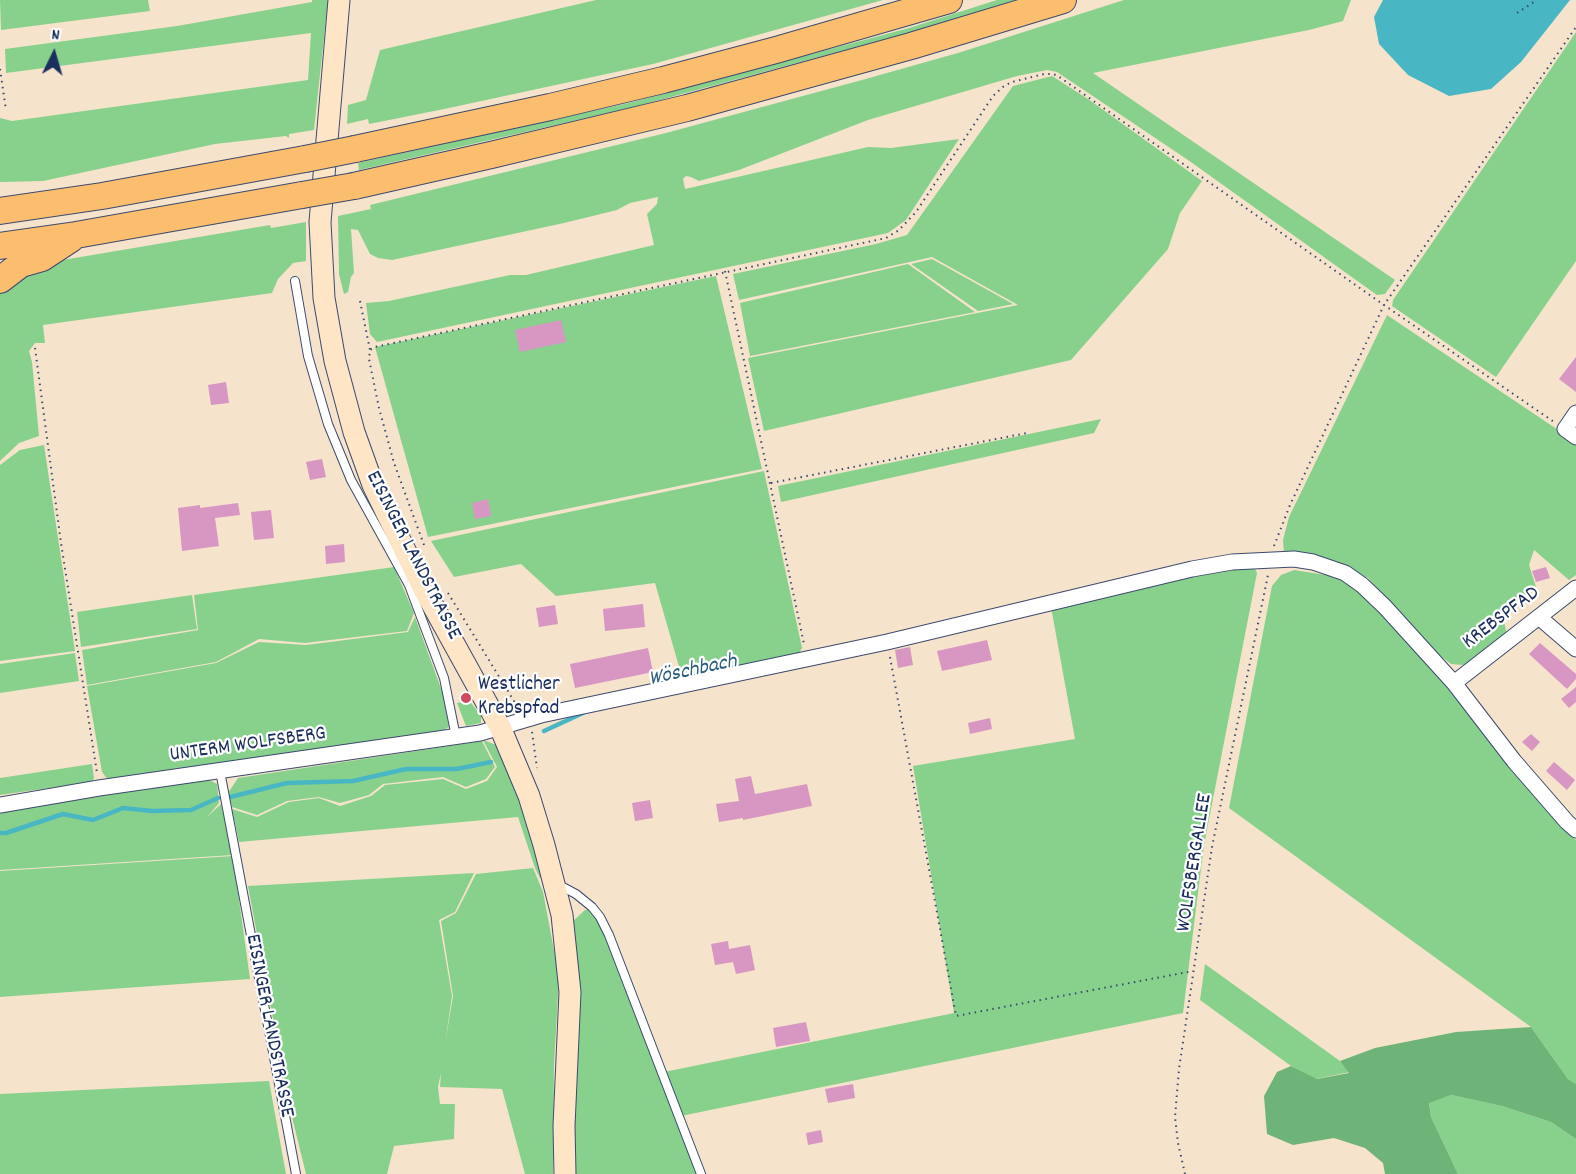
<!DOCTYPE html>
<html>
<head>
<meta charset="utf-8">
<style>
	body { margin:0 }
	#map { position:relative; width:1576px; height:1174px; overflow:hidden; background:#f6e3cb; font-family:Dekko,sans-serif }
	canvas { display:block }
	.north { position:absolute; left:24px; top:24px; width:60px; height:60px; -webkit-text-stroke:4px #fff; paint-order:stroke; rotate:5deg; font-size:16px; font-weight:700; line-height:24px; text-align:center; color:#1b2f5e }
	.north::after { content:''; display:block; margin:auto; width:21px; height:27px; background:#1b2f5e; clip-path:polygon(50% 0,100% 100%,50% 72%,0 100%) }
</style>
</head>
<body>
<div id="map">
<canvas width="1576" height="1174"></canvas>
<div class="north">N</div>
</div>
<script>
const ctx = document.querySelector('canvas').getContext('2d');
ctx.lineJoin = 'round';
function paint(path, color) { ctx.fillStyle = color; ctx.fill(path, 'evenodd'); }
const shape = rows => new Path2D(rows.map(r => 'M' + r).join(''));
function strokePath(path, color, width, dash) { ctx.strokeStyle = color; ctx.lineWidth = width; ctx.lineCap = dash ? 'butt' : 'round'; ctx.setLineDash(dash || []); ctx.stroke(path); }
function drawText(font, color, halo, rows, align = 'center') {
  ctx.font = font + ' Dekko,sans-serif'; ctx.lineWidth = 4.5; ctx.setLineDash([]); ctx.textBaseline = 'middle'; ctx.strokeStyle = halo; ctx.fillStyle = color; for (const [text, x, y, turn = 0] of rows) {
    ctx.save(); ctx.translate(x, y); ctx.rotate((+turn || 0) * Math.PI / 180); ctx.textAlign = isNaN(turn) ? turn : align; if (halo) ctx.strokeText(text, 0, 0); ctx.fillText(text, 0, 0); ctx.restore();
  }
}
paint(shape([
	[0,0,148,0,150,11,1,30],
	[312,0,328,0,314,130,289,134,289,138,286,136,215,144,43,181,0,182,0,118,12,121,308,80,311,33,6,73,5,49,177,26,312,2],
	[596,0,883,0,653,64,449,108,369,124,368,119,347,124,348,105,366,100,380,50],
	[997,0,1015,0,911,32,634,107,359,170,358,163,633,102,909,28],
	[1124,0,1351,0,1343,21,1309,30,1093,73,1395,280,1385,294,1377,295,1188,160,1057,72,1047,70,1017,76,868,120,739,170,699,181,691,177,686,176,683,179,685,189,868,147,891,148,959,139,906,220,888,233,377,342,370,334,366,303,389,301,510,275,526,275,654,245,647,214,657,204,658,197,630,203,617,210,564,223,392,260,378,258,370,254,358,230,351,229,354,273,351,277,348,292,344,294,339,274,338,216,371,209,370,205,666,133,862,80,958,53],
	[1576,32,1576,261,1496,377,1392,306,1393,300],
	[1052,76,1088,99,1202,181,1180,213,1168,249,1071,360,764,431,748,358,1018,305,932,257,739,300,733,274,876,244,907,235,1013,86],
	[306,222,306,261,293,263,278,279,272,293,43,325,45,343,35,343,29,351,32,362,39,436,19,443,0,461,0,285,39,264,270,225,271,228],
	[932,259,1013,304,1014,304,978,311,911,264],
	[908,264,975,312,750,356,740,303],
	[716,276,762,469,428,537,375,347],
	[1387,315,1576,442,1576,575,1569,580,1534,550,1529,565,1536,587,1503,617,1507,635,1478,658,1463,665,1451,664,1430,648,1368,578,1348,568,1284,554,1283,540,1289,517],
	[1101,419,1094,433,781,502,778,486],
	[44,445,75,651,0,661,0,465,20,450],
	[764,471,802,648,799,653,682,677,655,583,556,596,521,564,454,577,431,541],
	[394,567,414,613,407,631,305,643,259,639,216,662,87,685,82,650,198,630,194,595],
	[1250,567,1255,569,1257,573,1204,845,1183,1013,681,1116,664,1072,954,1013,913,766,1075,739,1051,607,1196,574],
	[1294,570,1326,575,1354,585,1414,644,1531,792,1576,840,1576,1084,1568,1079,1531,1027,1229,808,1272,586,1281,575],
	[192,595,197,629,81,647,77,612],
	[415,617,443,694,449,727,439,733,108,780,102,772,87,686,216,663,259,642,306,645,408,632],
	[75,653,79,681,0,693,0,664],
	[469,700,481,716,481,723,466,726,457,703],
	[483,740,499,746,524,802,547,876,540,878,535,868,518,817,239,842,232,809,257,817,289,802,319,798,340,806,371,796,385,785,443,779,466,789,487,781,497,767],
	[482,741,495,767,486,779,466,787,443,777,383,784,369,795,340,803,319,797,287,801,257,815,232,807,228,793,238,778],
	[92,764,94,778,92,782,0,795,0,778],
	[209,780,217,784,219,803,207,817,221,804,233,855,0,870,0,809],
	[233,856,250,979,0,997,0,871],
	[533,868,543,892,559,977,554,1065,553,1174,525,1174,502,1089,440,1087,441,1073,438,1087,440,1104,455,1104,454,1139,394,1146,387,1174,306,1174,289,1105,248,886,474,873,455,912,439,920,452,996,445,1044,453,996,441,921,456,913,476,874],
	[585,910,590,910,599,918,699,1174,572,1174,572,1128,578,1053,579,995,572,922],
	[1205,964,1340,1061,1350,1072,1316,1079,1291,1066,1200,1000],
	[269,1081,286,1174,0,1174,0,1094],
	[1451,1095,1502,1106,1551,1122,1576,1139,1576,1174,1458,1174,1431,1117,1429,1102]
]), '#88d18d');
paint(shape([
	[1531,1027,1568,1079,1576,1084,1576,1139,1551,1122,1502,1106,1451,1095,1429,1103,1431,1117,1458,1174,1385,1174,1383,1163,1365,1148,1334,1138,1293,1145,1267,1134,1264,1096,1277,1072,1291,1066,1317,1079,1349,1073,1340,1061,1375,1048,1456,1032]
]), '#6eb378');
paint(shape([
	[1383,0,1570,0,1521,62,1491,89,1449,96,1408,75,1379,44,1374,17]
]), '#49b7c3');
strokePath(shape([
	[544,731,583,713],
	[230,797,287,783,353,781,406,769,457,769,491,762],
	[0,833,6,833,63,814,93,820,123,808,152,811,191,810,218,798]
]), '#49b7c3', 4.5);
paint(shape([
	[561,320,566,342,520,352,515,330],
	[1576,357,1576,392,1559,379],
	[226,382,229,403,211,405,208,385],
	[322,459,326,477,310,480,306,462],
	[488,499,491,516,475,519,472,503],
	[238,503,240,515,215,518,219,546,182,551,178,508,200,505,200,508],
	[271,510,274,538,254,540,251,512],
	[344,544,345,562,326,564,325,546],
	[1546,567,1550,578,1536,582,1532,571],
	[643,604,645,627,605,631,603,609],
	[555,605,558,624,539,627,536,608],
	[987,640,992,660,942,671,937,651],
	[1540,643,1576,674,1576,679,1567,689,1529,654],
	[910,647,913,665,898,668,895,650],
	[648,648,653,672,575,688,570,664],
	[1576,687,1576,702,1569,708,1561,699],
	[990,718,992,729,970,734,968,723],
	[1531,734,1540,742,1532,751,1522,742],
	[1554,762,1575,780,1567,790,1546,771],
	[751,776,755,794,807,784,812,806,743,820,743,818,719,822,716,804,739,801,735,779],
	[650,800,653,818,635,821,632,803],
	[728,941,729,949,750,945,755,970,736,974,733,962,715,965,711,944],
	[806,1022,810,1041,776,1047,773,1028],
	[853,1084,855,1098,828,1103,825,1089],
	[821,1130,823,1142,808,1145,806,1133]
]), '#d896c2');
const service = shape([
	[295,281,308,356,328,424,351,480,409,585,444,678,456,737],
	[220,771,296,1174],
	[557,884,576,894,592,907,600,917,609,935,701,1174]
]);
const minor = shape([
	[1576,413,1565,429,1576,437],
	[1540,618,1576,649],
	[1454,683,1576,588],
	[0,805,99,788,480,733,541,715,887,642,1192,569,1232,562,1294,559,1313,562,1345,573,1362,585,1385,607,1454,683,1514,761,1567,822,1576,830]
]);
const secondary = shape([
	[339,0,320,222,324,298,335,361,354,432,373,485,426,593,500,727,529,796,544,845,562,915,570,992,564,1126,565,1174]
]);
const motorway = shape([
	[355,149,550,107,663,80,776,50,949,0],
	[354,186,491,155,687,108,911,46,1063,0],
	[0,211,102,196,305,159],
	[0,246,76,235,302,195],
	[0,280,21,264,42,258,71,239]
]);
strokePath(service, '#3c4a6e', 10);
strokePath(minor, '#3c4a6e', 17);
strokePath(secondary, '#3c4a6e', 23);
strokePath(motorway, '#3c4a6e', 28);
strokePath(shape([
	[1517,13,1537,0],
	[0,69,6,110],
	[725,271,804,644],
	[360,301,370,350],
	[35,348,61,543,97,773],
	[771,483,1027,433],
	[424,545,394,463,379,408,369,359,370,350,375,347,886,238,899,230,916,212,993,96,1004,86,1012,82,1044,74,1053,74,1058,76,1384,305,1554,422],
	[1274,546,1290,505,1384,305,1576,27],
	[448,593,517,706],
	[890,657,956,1016,1193,971],
	[532,732,537,768],
	[1185,1174,1178,1143,1175,1117,1179,1069,1212,847,1268,575]
]), '#3c4a6e', 2, [1.5, 4.5]);
strokePath(service, '#fff', 8);
strokePath(minor, '#fff', 15);
strokePath(secondary, '#fde5c5', 21);
strokePath(motorway, '#fbbd6e', 26);
const motorwayBridge = shape([
	[305,159,355,149],
	[302,195,354,186]
]);
strokePath(motorwayBridge, '#3c4a6e', 28, []);
strokePath(motorwayBridge, '#fbbd6e', 26);
for (const [x, y, r, color] of [
	[466,698,6,"#d1495b"]
]) { const dot = new Path2D(); dot.arc(x, y, r, 0, 2 * Math.PI); ctx.fillStyle = color; ctx.fill(dot); strokePath(dot, '#fff', 2); }
drawText('21px', '#1b2f5e', '#fff', [
	["EISINGER LANDSTRASSE",412,556,63],
	["KREBSPFAD",1502,619,-37],
	["UNTERM WOLFSBERG",248,746,-8],
	["WOLFSBERGALLEE",1196,863,-81],
	["EISINGER LANDSTRASSE",268,1026,79]
]);
drawText('21px', '#1b2f5e', '#fff', [
	["Westlicher",478,686],
	["Krebspfad",478,710]
], 'left');
drawText('italic 22px', '#2b5f81', '#fff', [
	["Wöschbach",693,672,-12]
]);
</script>
</body>
</html>
